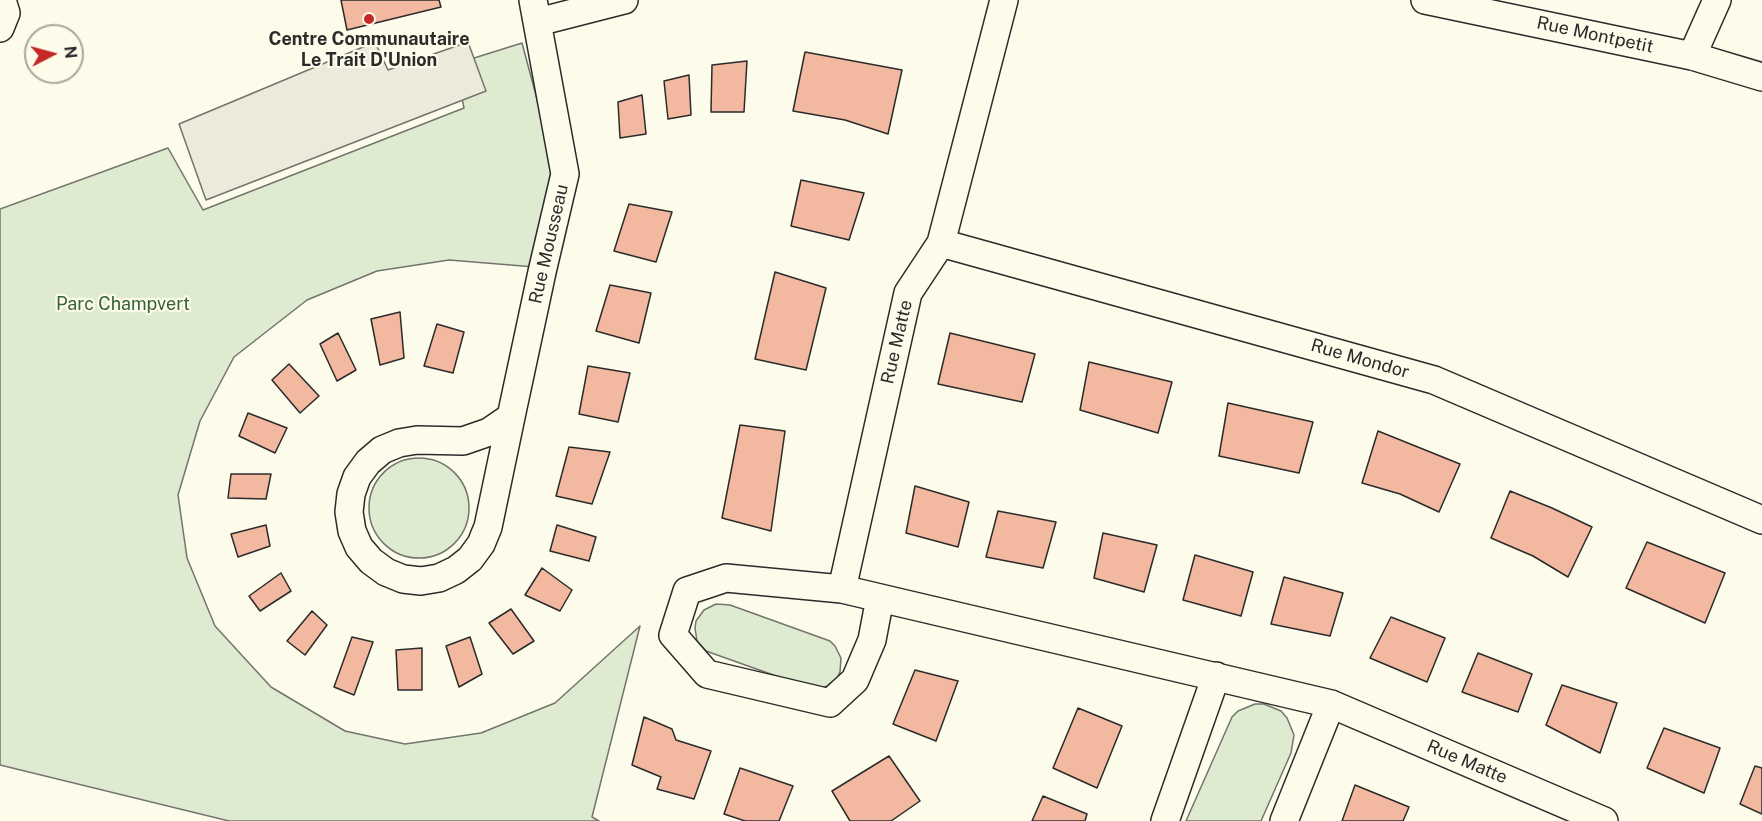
<!DOCTYPE html>
<html>
<head>
<meta charset="utf-8">
<style>
	body { margin:0 }
	#map { position:relative; width:1762px; height:821px; overflow:hidden; background:#fdfbea; font-family:"Public Sans",sans-serif }
	canvas { display:block }
	.north { position:absolute; left:24px; top:24px; width:60px; height:60px; box-sizing:border-box; background:#fdfbea; border:2px solid #a9a89e; border-radius:50%; rotate:84deg; font-size:16px; font-weight:700; line-height:24px; text-align:center; color:#2b2b2b }
	.north::after { content:''; display:block; margin:auto; width:21px; height:27px; background:#c62828; clip-path:polygon(50% 0,100% 100%,50% 72%,0 100%) }
</style>
</head>
<body>
<div id="map">
<canvas width="1762" height="821"></canvas>
<div class="north">N</div>
</div>
<script>
const ctx = document.querySelector('canvas').getContext('2d');
ctx.lineJoin = 'round';
function paint(path, color) { ctx.fillStyle = color; ctx.fill(path, 'evenodd'); }
const shape = rows => new Path2D(rows.map(r => 'M' + r).join(''));
function strokePath(path, color, width, dash) { ctx.strokeStyle = color; ctx.lineWidth = width; ctx.lineCap = dash ? 'butt' : 'round'; ctx.setLineDash(dash || []); ctx.stroke(path); }
function drawText(font, color, halo, rows, align = 'center') {
  ctx.font = font + ' "Public Sans",sans-serif'; ctx.lineWidth = 4.5; ctx.setLineDash([]); ctx.textBaseline = 'middle'; ctx.strokeStyle = halo; ctx.fillStyle = color; for (const [text, x, y, turn = 0] of rows) {
    ctx.save(); ctx.translate(x, y); ctx.rotate((+turn || 0) * Math.PI / 180); ctx.textAlign = isNaN(turn) ? turn : align; if (halo) ctx.strokeText(text, 0, 0); ctx.fillText(text, 0, 0); ctx.restore();
  }
}
const green = shape([
	[522,43,557,174,535,267,449,260,377,271,307,300,234,357,200,421,178,495,187,558,215,626,271,687,345,731,405,744,481,733,555,703,640,626,592,817,599,821,229,821,0,765,0,209,168,148,203,210,464,108,455,64,522,43],
	'369 508a50 50 0 1 1 100 0a50 50 0 1 1-100 0Z',
	[716,604,730,605,830,641,835,646,841,658,840,672,837,678,827,686,820,689,807,687,706,651,697,641,695,628,696,621,704,610,716,604],
	[1255,704,1264,704,1281,711,1287,718,1294,735,1291,753,1261,821,1186,821,1232,717,1238,711,1255,704]
]);
paint(green, '#deebd1');
strokePath(green, '#74746e', 1.5);
const parking = shape([
	[375,42,388,70,468,42,486,91,206,200,179,124,375,42]
]);
paint(parking, '#eceadb');
strokePath(parking, '#74746e', 1.5);
const building = shape([
	[341,0,439,0,441,7,347,30,341,0],
	[805,52,902,70,888,134,845,120,793,111,805,52],
	[747,61,744,112,711,112,712,65,747,61],
	[689,75,691,115,668,119,664,81,689,75],
	[642,95,646,134,620,138,618,102,642,95],
	[801,180,864,193,849,240,791,226,801,180],
	[629,204,672,212,656,262,614,251,629,204],
	[775,272,826,288,806,370,755,359,775,272],
	[610,285,651,293,639,343,596,331,610,285],
	[400,312,404,358,380,365,371,319,400,312],
	[437,324,464,332,453,373,424,366,437,324],
	[338,333,356,370,337,381,320,344,338,333],
	[950,333,1035,354,1022,402,938,384,950,333],
	[1089,362,1172,382,1158,433,1080,410,1089,362],
	[289,364,319,396,300,413,272,380,289,364],
	[588,366,630,373,618,422,579,414,588,366],
	[1228,403,1313,422,1299,473,1219,456,1228,403],
	[248,413,287,428,275,453,239,436,248,413],
	[740,425,785,431,771,531,722,518,740,425],
	[1378,431,1460,464,1439,512,1400,494,1362,483,1378,431],
	[569,447,610,452,592,504,556,496,569,447],
	[231,474,271,474,266,499,228,498,231,474],
	[915,486,969,502,958,547,906,533,915,486],
	[1510,491,1552,508,1592,527,1568,577,1533,556,1491,538,1510,491],
	[998,511,1056,522,1043,568,986,557,998,511],
	[266,525,270,546,238,557,231,534,266,525],
	[557,525,596,537,589,561,550,551,557,525],
	[1103,533,1157,545,1144,592,1094,578,1103,533],
	[1647,542,1725,573,1705,623,1626,588,1647,542],
	[1195,555,1253,572,1241,616,1183,600,1195,555],
	[542,568,572,590,560,611,525,595,542,568],
	[281,573,291,591,260,611,249,596,281,573],
	[1284,577,1343,593,1330,636,1271,624,1284,577],
	[511,609,534,641,513,654,489,623,511,609],
	[312,611,327,625,305,655,287,641,312,611],
	[1391,617,1445,638,1427,682,1370,658,1391,617],
	[352,637,373,642,354,695,334,687,352,637],
	[470,637,482,674,459,687,446,646,470,637],
	[422,648,422,690,398,690,396,650,422,648],
	[1478,653,1532,674,1518,712,1462,692,1478,653],
	[915,670,958,681,936,741,893,724,915,670],
	[1562,685,1617,703,1600,753,1546,725,1562,685],
	[1078,708,1122,726,1097,788,1053,768,1078,708],
	[644,717,672,729,676,740,711,751,694,799,657,789,661,777,632,765,644,717],
	[1664,728,1720,748,1704,793,1647,768,1664,728],
	[889,756,920,801,891,821,850,821,832,791,889,756],
	[1755,766,1762,768,1762,814,1740,804,1755,766],
	[740,768,793,786,779,821,745,821,724,814,740,768],
	[1355,785,1409,807,1403,821,1342,821,1355,785],
	[1043,796,1087,814,1085,821,1032,821,1043,796]
]);
paint(building, '#f2b8a0');
strokePath(building, '#2b2b2b', 1.5);
const street = shape([
	[1425,0,1692,56,1762,77],
	[538,22,624,0],
	[0,28,6,13,2,0],
	[1692,56,1717,0],
	[941,243,1434,380,1762,520],
	[511,417,489,432,463,441,417,440,399,443,382,450,368,462,357,477,351,494,349,512,352,531,359,547,371,561,386,572,403,579,421,581,439,578,456,570,470,559,481,544,488,527,511,417,542,272,565,174,533,0],
	[842,589,908,293,941,243,1004,0],
	[880,598,872,640,855,680,830,703,707,674,673,635,687,591,726,578,842,589,880,598,1331,704,1604,821],
	[1165,821,1216,676],
	[1284,821,1331,704]
]);
strokePath(street, '#2b2b2b', 30);
strokePath(street, '#fdfbea', 27);
for (const [x, y, r, color] of [
	[369,19,6,"#c62828"]
]) { const dot = new Path2D(); dot.arc(x, y, r, 0, 2 * Math.PI); ctx.fillStyle = color; ctx.fill(dot); strokePath(dot, '#fdfbea', 2); }
drawText('18px', '#2b2b2b', '#fdfbea', [
	["Rue Montpetit",1595,35,12],
	["Rue Mousseau",549,244,-77],
	["Rue Matte",897,342,-77],
	["Rue Mondor",1360,359,16],
	["Rue Matte",1467,762,23]
]);
drawText('bold 18px', '#2b2b2b', '#fdfbea', [
	["Centre Communautaire",369,39],
	["Le Trait D'Union",369,60]
]);
drawText('18px', '#34623c', '#fdfbea', [
	["Parc Champvert",123,304]
]);
</script>
</body>
</html>
